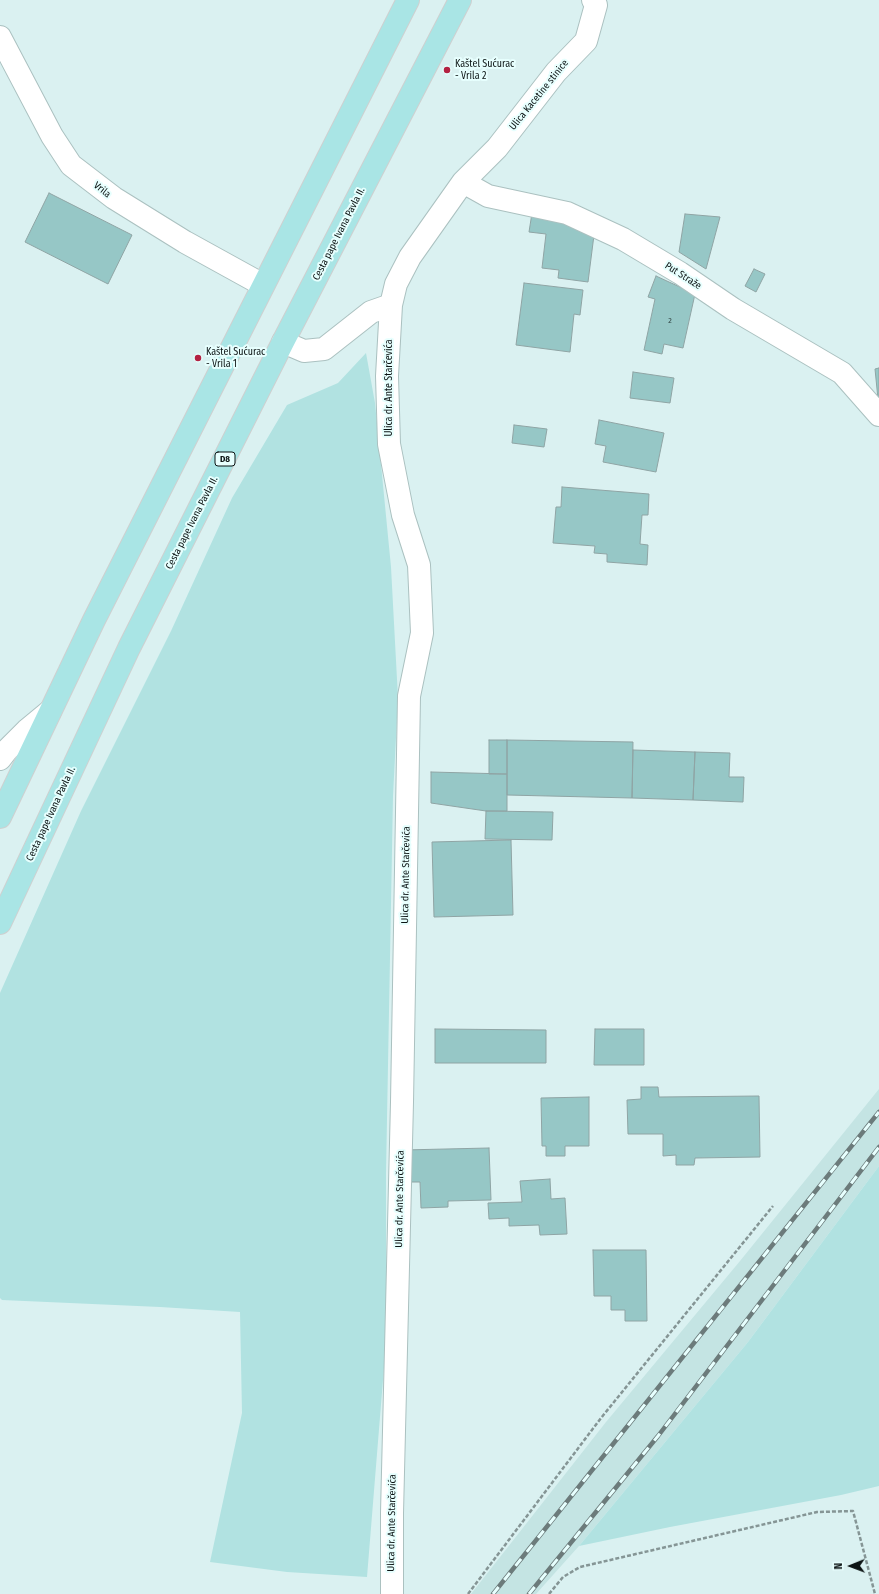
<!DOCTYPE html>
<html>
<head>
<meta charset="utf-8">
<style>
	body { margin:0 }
	#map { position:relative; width:879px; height:1594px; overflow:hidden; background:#daf1f1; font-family:"Fira Sans Condensed",sans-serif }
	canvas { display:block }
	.north { position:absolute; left:831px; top:1546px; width:40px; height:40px; -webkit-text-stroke:3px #e7fffe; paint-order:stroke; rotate:269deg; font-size:11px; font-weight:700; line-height:16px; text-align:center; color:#0c1414 }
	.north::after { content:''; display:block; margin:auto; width:14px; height:18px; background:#0c1414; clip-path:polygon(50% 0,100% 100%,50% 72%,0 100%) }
</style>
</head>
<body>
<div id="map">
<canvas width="879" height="1594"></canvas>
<div class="north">N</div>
</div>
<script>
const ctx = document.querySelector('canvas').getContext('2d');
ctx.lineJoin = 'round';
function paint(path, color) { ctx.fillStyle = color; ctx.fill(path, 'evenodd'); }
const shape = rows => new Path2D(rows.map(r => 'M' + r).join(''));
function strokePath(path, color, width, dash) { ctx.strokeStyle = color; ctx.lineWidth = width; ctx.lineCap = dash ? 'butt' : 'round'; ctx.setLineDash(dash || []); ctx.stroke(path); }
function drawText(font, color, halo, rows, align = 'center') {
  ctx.font = font + ' "Fira Sans Condensed",sans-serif'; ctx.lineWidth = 4; ctx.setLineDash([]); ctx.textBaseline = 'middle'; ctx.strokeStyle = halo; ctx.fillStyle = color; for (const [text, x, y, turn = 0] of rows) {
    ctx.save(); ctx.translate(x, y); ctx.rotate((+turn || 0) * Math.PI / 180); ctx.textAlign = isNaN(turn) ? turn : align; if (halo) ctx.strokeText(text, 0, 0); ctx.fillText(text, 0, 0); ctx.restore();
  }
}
paint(shape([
	[879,1089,879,1166,748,1342,579,1546,536,1594,471,1594,606,1422,740,1261]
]), '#c4e4e3');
paint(shape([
	[366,353,375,403,391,567,398,698,393,796,386,1173,386,1343,367,1577,287,1572,210,1562,242,1413,240,1312,160,1307,2,1300,0,1298,0,993,81,811,171,631,232,498,287,405,338,383],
	[879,1166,879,1486,841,1495,670,1527,579,1546,748,1342]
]), '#b1e2e1');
const building = shape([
	[49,193,132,235,108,284,25,242,49,193],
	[532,213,552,216,594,235,588,282,558,278,559,270,542,268,546,234,529,232,532,213],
	[685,214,720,217,706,269,679,252,685,214],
	[754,269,765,274,756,292,745,286,754,269],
	[656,276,695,294,683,348,664,344,662,354,644,350,655,299,648,297,656,276],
	[524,283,583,290,580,315,574,314,570,352,516,345,524,283],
	[879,368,879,399,878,399,875,369,879,368],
	[633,372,674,378,670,403,630,398,633,372],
	[599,420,664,433,656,472,603,462,606,446,595,444,599,420],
	[514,425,547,429,544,447,512,443,514,425],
	[562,487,649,494,648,515,642,515,640,544,648,545,647,565,607,562,607,554,594,553,595,546,553,543,556,507,561,507,562,487],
	[489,740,507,740,507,774,489,774,489,740],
	[507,740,633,742,632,798,507,795,507,740],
	[633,750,695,752,693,800,632,798,633,750],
	[695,752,730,753,729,777,744,777,743,802,693,800,695,752],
	[431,772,507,774,507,811,486,811,431,803,431,772],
	[486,811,553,812,552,840,485,839,486,811],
	[511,840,513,915,434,917,432,842,511,840],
	[435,1029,546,1030,546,1063,435,1063,435,1029],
	[595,1029,644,1029,644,1065,594,1065,595,1029],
	[641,1087,658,1087,659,1097,759,1096,760,1157,695,1158,694,1165,676,1165,676,1155,663,1156,663,1134,628,1134,627,1100,641,1099,641,1087],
	[589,1097,589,1146,565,1146,565,1156,546,1156,546,1146,542,1146,541,1098,589,1097],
	[489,1148,491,1200,448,1201,448,1207,421,1208,420,1182,404,1182,403,1150,489,1148],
	[550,1179,551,1199,565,1198,567,1234,540,1235,539,1225,509,1226,509,1218,489,1219,488,1203,522,1202,520,1181,550,1179],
	[593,1250,646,1250,647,1321,625,1321,625,1310,611,1310,611,1296,594,1296,593,1250]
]);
paint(building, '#96c7c6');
strokePath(building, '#8fa4a4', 1);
const minor = shape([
	[0,37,52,136,71,165,114,198,185,242,263,285],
	[463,182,488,196,567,213,623,239,680,273,733,309,842,373,879,415],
	[283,342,304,351,324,349,371,312,391,305],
	[0,759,7,750,27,730,50,711],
	[392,1594,392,1513,402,1102,409,696,422,633,419,565,403,515,389,444,387,376,391,305,396,284,410,257,463,182,497,148,556,72,586,41,596,5,593,0]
]);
const major = shape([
	[0,817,94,620,408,0],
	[0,923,129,648,283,342,460,0]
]);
strokePath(minor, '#abc1c0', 24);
strokePath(major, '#ced0d0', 24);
strokePath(shape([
	[468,1594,601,1418,773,1206],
	[549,1594,563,1577,580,1567,817,1512,853,1511,875,1594]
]), '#859595', 2.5, [4, 2]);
strokePath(minor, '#fff', 22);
strokePath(major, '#a9e5e5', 22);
const rail = shape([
	[493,1594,879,1112],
	[529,1594,658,1436,879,1147]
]);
strokePath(rail, '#6c7b7b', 4.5);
strokePath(rail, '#e7fffe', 3, [9]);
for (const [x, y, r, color] of [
	[447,70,4,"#b32142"],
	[198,358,4,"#b32142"]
]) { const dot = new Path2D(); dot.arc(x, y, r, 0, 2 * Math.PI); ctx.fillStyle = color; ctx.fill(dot); strokePath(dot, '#e7fffe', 1.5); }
drawText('8px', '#2e4140', null, [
	["2",670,321]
]);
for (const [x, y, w] of [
	[225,459,20]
]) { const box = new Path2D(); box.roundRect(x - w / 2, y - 7, w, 14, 3); ctx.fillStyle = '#e7fffe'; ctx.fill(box); strokePath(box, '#0c1414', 1); }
drawText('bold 9px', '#0c1414', null, [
	["D8",225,459]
]);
drawText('10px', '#0c1414', '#e7fffe', [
	["Kaštel Sućurac",455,64],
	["- Vrila 2",455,76],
	["Kaštel Sućurac",206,352],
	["- Vrila 1",206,364]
], 'left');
drawText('10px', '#0c1414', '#e7fffe', [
	["Ulica Kacetine stinice",539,95,-51],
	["Vrila",102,190,38],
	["Cesta pape Ivana Pavla II.",339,234,-63],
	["Put Straže",683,276,33],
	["Ulica dr. Ante Starčevića",389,388,-90],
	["Cesta pape Ivana Pavla II.",192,523,-63],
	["Cesta pape Ivana Pavla II.",51,814,-65],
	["Ulica dr. Ante Starčevića",406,875,-89],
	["Ulica dr. Ante Starčevića",400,1199,-89],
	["Ulica dr. Ante Starčevića",392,1523,-89]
]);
</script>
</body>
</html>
